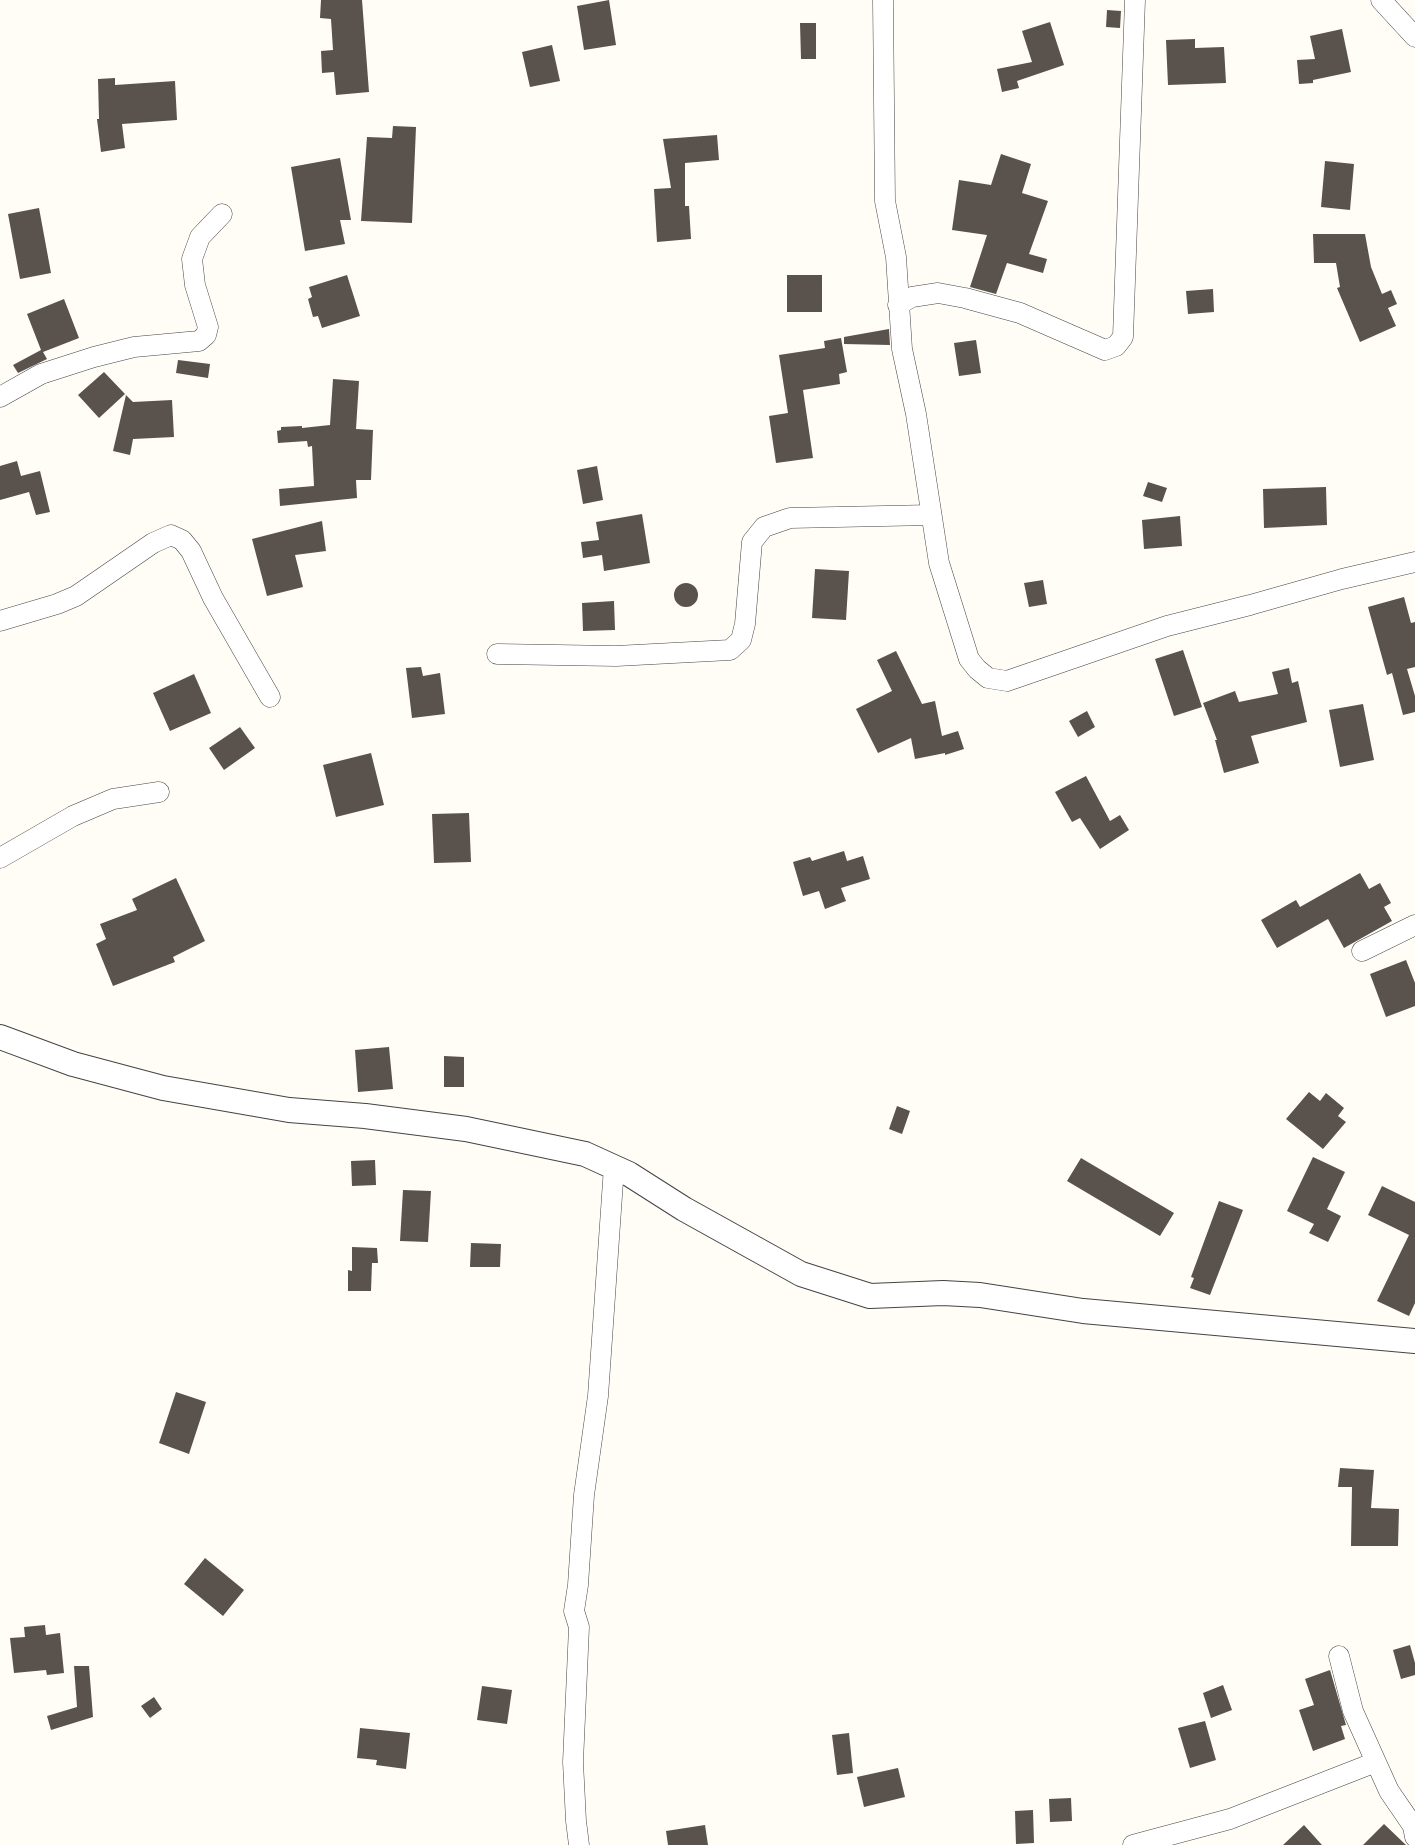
<!DOCTYPE html>
<html>
<head>
<meta charset="utf-8">
<style>
	body { margin:0 }
	canvas { display:block; background:#fffdf5 }
</style>
</head>
<body>
<canvas width="1415" height="1845"></canvas>
<script>
const ctx = document.querySelector('canvas').getContext('2d');
ctx.lineJoin = 'round';
function paint(path, color) { ctx.fillStyle = color; ctx.fill(path, 'evenodd'); }
const shape = rows => new Path2D(rows.map(r => 'M' + r).join(''));
function strokePath(path, color, width, dash) { ctx.strokeStyle = color; ctx.lineWidth = width; ctx.lineCap = dash ? 'butt' : 'round'; ctx.setLineDash(dash || []); ctx.stroke(path); }
paint(shape([
	[321,0,362,0,369,92,336,95,334,72,322,73,321,51,333,50,331,19,320,18],
	[609,0,616,45,584,50,577,6],
	[1107,10,1121,11,1120,28,1106,27],
	[1050,22,1064,65,1017,81,1019,88,1002,92,997,69,1032,62,1022,31],
	[800,23,816,23,816,59,801,59],
	[1342,29,1351,72,1313,80,1313,83,1299,84,1297,60,1315,59,1310,36],
	[1195,39,1195,48,1224,47,1226,83,1168,85,1166,40],
	[552,45,560,81,530,87,522,52],
	[115,78,115,85,175,81,177,120,122,124,125,148,101,152,97,119,99,119,98,79],
	[393,126,416,127,412,223,361,221,367,137,392,138],
	[717,135,719,160,685,163,685,206,689,206,691,239,657,242,654,189,671,188,663,139],
	[1001,154,1031,164,1022,193,1048,201,1029,254,1047,259,1043,273,1007,263,996,294,970,287,987,235,952,230,959,180,991,185],
	[340,158,351,220,340,220,345,244,305,251,291,167],
	[1325,161,1354,164,1350,210,1321,207],
	[39,208,51,273,20,279,8,214],
	[1313,234,1365,234,1371,267,1382,294,1391,290,1397,304,1388,308,1396,326,1360,342,1337,288,1340,287,1336,263,1314,263],
	[347,275,360,316,322,328,318,316,313,317,308,299,312,297,309,287],
	[787,275,822,275,822,312,787,312],
	[1213,289,1214,312,1188,314,1186,291],
	[64,299,79,338,43,352,47,359,18,373,13,365,41,350,27,314],
	[889,329,890,345,844,344,844,337],
	[841,338,847,372,839,374,840,384,803,390,813,458,776,463,769,416,788,413,779,355,825,348,824,341],
	[976,340,981,373,959,376,954,343],
	[178,360,210,364,208,378,176,373],
	[104,372,125,394,99,418,78,395],
	[333,379,359,381,356,429,373,430,371,480,356,480,357,498,280,506,279,489,314,486,312,446,308,447,307,441,278,443,277,431,281,430,281,427,302,426,302,428,330,425],
	[126,395,133,402,172,400,174,437,133,439,130,455,113,451],
	[17,461,21,476,40,471,50,512,36,515,29,492,0,500,0,466],
	[597,466,603,500,583,504,577,470],
	[1148,482,1167,488,1162,502,1143,496],
	[1326,487,1327,525,1264,528,1263,489],
	[642,514,650,563,604,571,602,555,583,558,581,542,599,540,596,522],
	[1180,516,1182,546,1144,549,1142,520],
	[322,521,326,551,295,555,303,587,267,596,252,539],
	[815,569,849,571,846,620,812,618],
	[1043,580,1047,604,1029,607,1024,583],
	'674 595a12 12 0 1 1 24 0a12 12 0 1 1-24 0Z',
	[1404,597,1411,623,1415,622,1415,667,1407,669,1415,696,1415,712,1403,715,1392,673,1387,675,1368,607],
	[614,601,615,630,583,631,582,603],
	[1183,650,1202,707,1174,716,1155,659],
	[896,651,922,704,935,701,942,736,958,731,964,749,945,755,945,753,915,759,911,738,878,753,856,709,892,691,877,660],
	[421,667,423,676,440,673,445,714,412,718,406,668],
	[1289,668,1292,683,1298,681,1307,722,1251,736,1259,763,1224,773,1215,740,1217,740,1203,703,1235,691,1239,702,1278,694,1272,672],
	[194,674,211,713,170,731,153,693],
	[1363,704,1374,760,1340,767,1329,710],
	[1087,711,1095,727,1078,737,1069,721],
	[240,727,255,748,224,770,209,748],
	[371,753,384,805,336,817,323,765],
	[1086,776,1110,821,1120,815,1129,830,1100,849,1080,818,1072,822,1055,792],
	[469,813,471,862,434,863,432,814],
	[844,851,847,861,863,856,870,879,841,888,846,901,825,909,819,891,803,896,793,862,810,857,812,861],
	[1360,873,1369,889,1380,883,1391,903,1384,907,1392,921,1344,948,1328,919,1277,948,1261,920,1296,900,1300,907],
	[176,878,205,941,173,957,175,962,113,986,96,944,106,939,100,924,137,910,132,899],
	[1406,960,1415,983,1415,1006,1386,1017,1370,974],
	[389,1047,393,1089,358,1092,355,1050],
	[444,1056,464,1057,464,1087,444,1087],
	[1309,1092,1320,1101,1326,1093,1344,1108,1338,1116,1346,1122,1323,1149,1286,1119],
	[897,1106,910,1111,902,1134,889,1129],
	[1313,1157,1345,1172,1327,1209,1341,1216,1328,1242,1309,1233,1314,1224,1287,1211],
	[1081,1158,1174,1213,1160,1236,1067,1181],
	[375,1160,376,1185,352,1186,351,1161],
	[1382,1186,1415,1202,1415,1303,1409,1316,1377,1301,1409,1235,1368,1215],
	[403,1190,431,1191,428,1242,400,1241],
	[1219,1201,1243,1210,1210,1295,1190,1288,1194,1278,1191,1277],
	[471,1243,501,1244,500,1267,470,1267],
	[352,1247,377,1248,378,1263,372,1263,371,1291,348,1291,348,1270,352,1271],
	[176,1392,206,1402,189,1454,159,1443],
	[1340,1468,1374,1470,1371,1508,1399,1509,1398,1546,1351,1546,1352,1487,1338,1487],
	[205,1558,244,1590,223,1616,184,1584],
	[45,1625,46,1635,60,1633,64,1673,47,1675,46,1670,14,1673,10,1638,25,1637,24,1627],
	[1410,1645,1415,1663,1415,1675,1401,1679,1393,1650],
	[74,1666,89,1666,93,1717,51,1730,47,1716,77,1707],
	[1330,1670,1346,1725,1341,1726,1345,1739,1313,1751,1299,1710,1314,1705,1305,1679],
	[1223,1685,1232,1710,1211,1718,1203,1693],
	[482,1686,512,1690,507,1724,477,1720],
	[154,1697,162,1709,150,1718,141,1706],
	[1205,1721,1216,1760,1190,1768,1178,1728],
	[360,1728,410,1733,406,1769,376,1765,377,1760,357,1758],
	[849,1733,853,1773,837,1775,832,1735],
	[898,1768,905,1797,864,1807,857,1777],
	[1071,1798,1072,1821,1050,1822,1049,1799],
	[1033,1810,1034,1843,1016,1844,1015,1811],
	[1384,1824,1406,1845,1363,1845],
	[705,1825,708,1845,668,1845,666,1831],
	[1304,1825,1322,1845,1283,1845]
]), '#5a524d');
const minor = shape([
	[883,0,885,201,896,257,902,349,916,414,939,563,969,659,977,669,988,678,1007,681,1167,626,1250,605,1342,579,1415,562],
	[1381,0,1415,37],
	[898,305,912,297,938,293,965,298,1020,313,1105,350,1116,346,1123,337,1135,0],
	[0,397,41,374,94,357,134,347,199,341,206,335,208,327,195,285,192,259,200,237,222,214],
	[0,621,57,604,76,596,153,543,171,535,182,540,191,551,213,598,270,697],
	[497,654,616,656,730,650,741,640,745,624,752,542,764,527,790,518,931,515],
	[0,858,73,816,113,799,159,792],
	[1362,951,1415,925],
	[1339,1656,1353,1711,1389,1791,1413,1826,1415,1837],
	[579,1845,576,1821,573,1762,579,1627,574,1611,578,1585,584,1495,598,1396,614,1167],
	[1133,1845,1230,1819,1376,1762]
]);
const tertiary = shape([
	[0,1037,73,1064,163,1088,289,1110,365,1116,466,1129,585,1154,629,1174,684,1209,801,1274,870,1296,943,1293,980,1295,1083,1311,1415,1341]
]);
strokePath(minor, '#444', 21);
strokePath(tertiary, '#444', 26);
strokePath(minor, '#fff', 20);
strokePath(tertiary, '#fff', 24);
</script>
</body>
</html>
